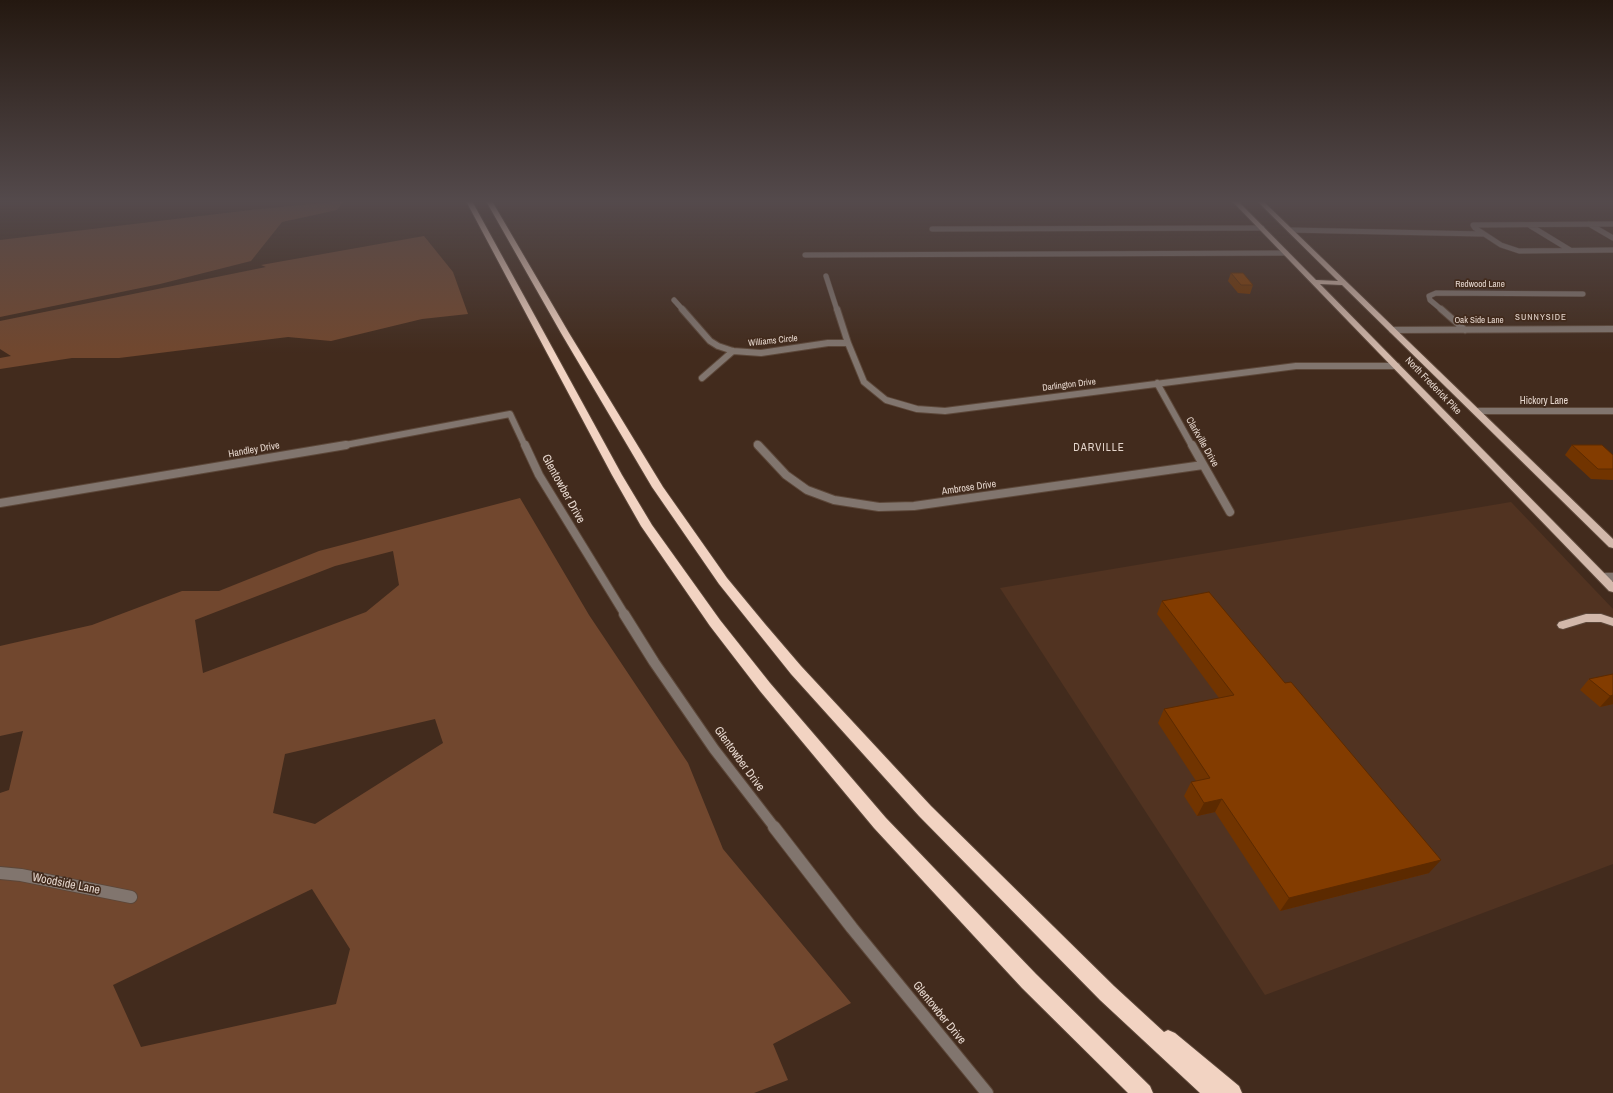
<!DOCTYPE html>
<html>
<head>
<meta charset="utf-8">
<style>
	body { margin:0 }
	canvas { display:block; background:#422b1d }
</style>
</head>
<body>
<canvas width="1613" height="1093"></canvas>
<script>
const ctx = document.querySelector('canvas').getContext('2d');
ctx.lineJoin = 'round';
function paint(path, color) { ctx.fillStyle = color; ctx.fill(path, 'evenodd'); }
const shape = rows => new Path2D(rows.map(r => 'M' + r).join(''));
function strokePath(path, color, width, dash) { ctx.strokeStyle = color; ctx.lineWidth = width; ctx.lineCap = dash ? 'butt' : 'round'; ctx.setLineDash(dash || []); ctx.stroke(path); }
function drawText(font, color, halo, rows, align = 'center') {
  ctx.font = font + ' "Archivo Narrow",sans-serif'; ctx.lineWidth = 3.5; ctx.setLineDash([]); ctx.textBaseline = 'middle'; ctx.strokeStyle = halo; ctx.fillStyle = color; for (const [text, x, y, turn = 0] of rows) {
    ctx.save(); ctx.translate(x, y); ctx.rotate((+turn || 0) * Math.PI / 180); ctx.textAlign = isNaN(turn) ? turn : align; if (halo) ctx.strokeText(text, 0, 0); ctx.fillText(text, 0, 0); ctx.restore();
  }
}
paint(shape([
	[1511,502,1613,609,1613,864,1265,995,1000,588]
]), '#513321');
paint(shape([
	[344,201,337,210,282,222,251,261,160,284,0,317,0,240,251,210],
	[424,236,453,272,468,314,422,319,331,341,288,337,119,358,72,358,0,369,0,358,11,356,0,349,0,321,266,267,261,265],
	[520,498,589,615,688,763,723,849,851,1003,773,1044,788,1080,754,1093,0,1093,0,793,9,790,23,731,0,736,0,646,92,625,182,591,219,591,319,551],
	[393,551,399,585,366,612,203,673,195,620,335,566],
	[435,719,443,743,315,824,273,813,285,754],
	[312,889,350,949,336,1004,141,1047,113,985]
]), '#71472e');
const streetFar4 = shape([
	[1589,224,1613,238],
	[1613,224,1473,225,1475,228,1501,245,1519,251,1613,250],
	[1529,225,1570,250],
	[932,229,1262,228],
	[1290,230,1483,234],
	[805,255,1286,253],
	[826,276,837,310],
	[674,300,683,310],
	[1442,310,1430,300,1429,296,1436,293,1583,294]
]);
const streetFar3 = shape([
	[682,309,710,341,718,346,733,351,761,353,828,343,848,343],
	[837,309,848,343,864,382,886,400,917,409,945,411,1296,366,1397,366],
	[1441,309,1465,330],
	[1392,330,1613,329],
	[702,378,733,351],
	[1157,383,1192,446],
	[1476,411,1613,411],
	[757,444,759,446],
	[340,446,510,414,525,446]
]);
const streetFar2 = shape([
	[525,445,539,475,625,615],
	[758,445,786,475,807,490,834,500,879,507,914,506,1203,465],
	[1192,445,1230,512],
	[0,503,346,445],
	[1602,577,1613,577]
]);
const streetFar1 = shape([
	[624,614,654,662,714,749,775,828]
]);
const street = shape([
	[774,827,852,928,987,1093],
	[0,873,21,875,131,897]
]);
const primary = shape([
	[1232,201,1238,201,1316,280,1338,281,1257,201,1263,201,1613,539,1613,548,1609,547,1342,285,1320,284,1613,582,1613,592,1609,591,1232,201],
	[1586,614,1601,614,1613,618,1613,626,1601,622,1586,622,1563,629,1559,628,1557,625,1559,622,1586,614]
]);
const highway = shape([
	[466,201,472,201,622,475,652,525,720,620,770,683,886,818,1036,974,1150,1086,1153,1093,1128,1093,1022,988,874,828,760,691,710,626,641,526,612,475,466,201],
	[486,201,492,201,569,333,663,487,727,578,765,624,801,666,931,806,1114,986,1164,1032,1168,1030,1175,1033,1239,1086,1242,1093,1200,1093,1100,1000,919,816,791,674,719,584,652,487,561,333,486,201]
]);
strokePath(streetFar4, '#5c4739', 6);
strokePath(streetFar3, '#5c4739', 8);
strokePath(streetFar2, '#5c4739', 10);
strokePath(streetFar1, '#5c4739', 12);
strokePath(street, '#5c4739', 14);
strokePath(primary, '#5c4739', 2);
strokePath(highway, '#5c4739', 2);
strokePath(streetFar4, '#81756e', 5);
strokePath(streetFar3, '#81756e', 6);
strokePath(streetFar2, '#81756e', 8);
strokePath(streetFar1, '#81756e', 10);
strokePath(street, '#81756e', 12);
paint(primary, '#d2b8aa');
paint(highway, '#f2d3c2');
paint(shape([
	[1231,273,1253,285,1250,294,1238,293,1228,281],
	[1572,445,1613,455,1613,480,1591,479,1565,455],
	[1162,601,1429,873,1280,911,1215,812,1197,816,1184,796,1191,782,1196,781,1158,723,1164,709,1219,698,1157,614],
	[1613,674,1613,704,1600,707,1580,690,1589,679]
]), '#713400');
paint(shape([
	[1613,695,1613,704,1600,707,1610,696],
	[1222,799,1215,812,1197,816,1204,803],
	[1441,860,1429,873,1280,911,1289,898]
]), '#5c2a00');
const building = shape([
	[1231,273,1243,273,1253,285,1241,285,1231,273],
	[1572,445,1602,445,1613,455,1613,469,1598,469,1572,445],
	[1209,592,1285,683,1291,682,1441,860,1289,898,1222,799,1204,803,1191,782,1210,778,1164,709,1234,695,1162,601,1209,592],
	[1613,674,1613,695,1610,696,1589,679,1613,674]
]);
paint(building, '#833c00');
strokePath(building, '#5c2a00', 1);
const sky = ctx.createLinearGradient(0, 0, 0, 354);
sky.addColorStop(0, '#241810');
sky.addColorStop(0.57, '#544a4c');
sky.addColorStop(1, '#544a4c00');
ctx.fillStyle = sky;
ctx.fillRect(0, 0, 1613, 354);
drawText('9px', '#e6d7ce', '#422b1d', [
	["Redwood Lane",1480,285],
	["Oak Side Lane",1479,321],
	["Williams Circle",773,341,-6],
	["Darlington Drive",1069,385,-7]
]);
ctx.letterSpacing = '1px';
drawText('9px', '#e6d7ce', '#422b1d', [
	["SUNNYSIDE",1541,318]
]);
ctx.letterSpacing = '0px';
drawText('10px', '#e6d7ce', '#422b1d', [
	["North Frederick Pike",1433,386,46],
	["Hickory Lane",1544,401],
	["Clarkville Drive",1202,442,60],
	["Handley Drive",254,450,-10],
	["Ambrose Drive",969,488,-8]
]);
ctx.letterSpacing = '1px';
drawText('11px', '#e6d7ce', '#422b1d', [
	["DARVILLE",1099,448]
]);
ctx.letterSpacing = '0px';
drawText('12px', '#e6d7ce', '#422b1d', [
	["Glentowber Drive",563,489,61],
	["Glentowber Drive",739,759,54],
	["Woodside Lane",66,884,11],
	["Glentowber Drive",939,1013,51]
]);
</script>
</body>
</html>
